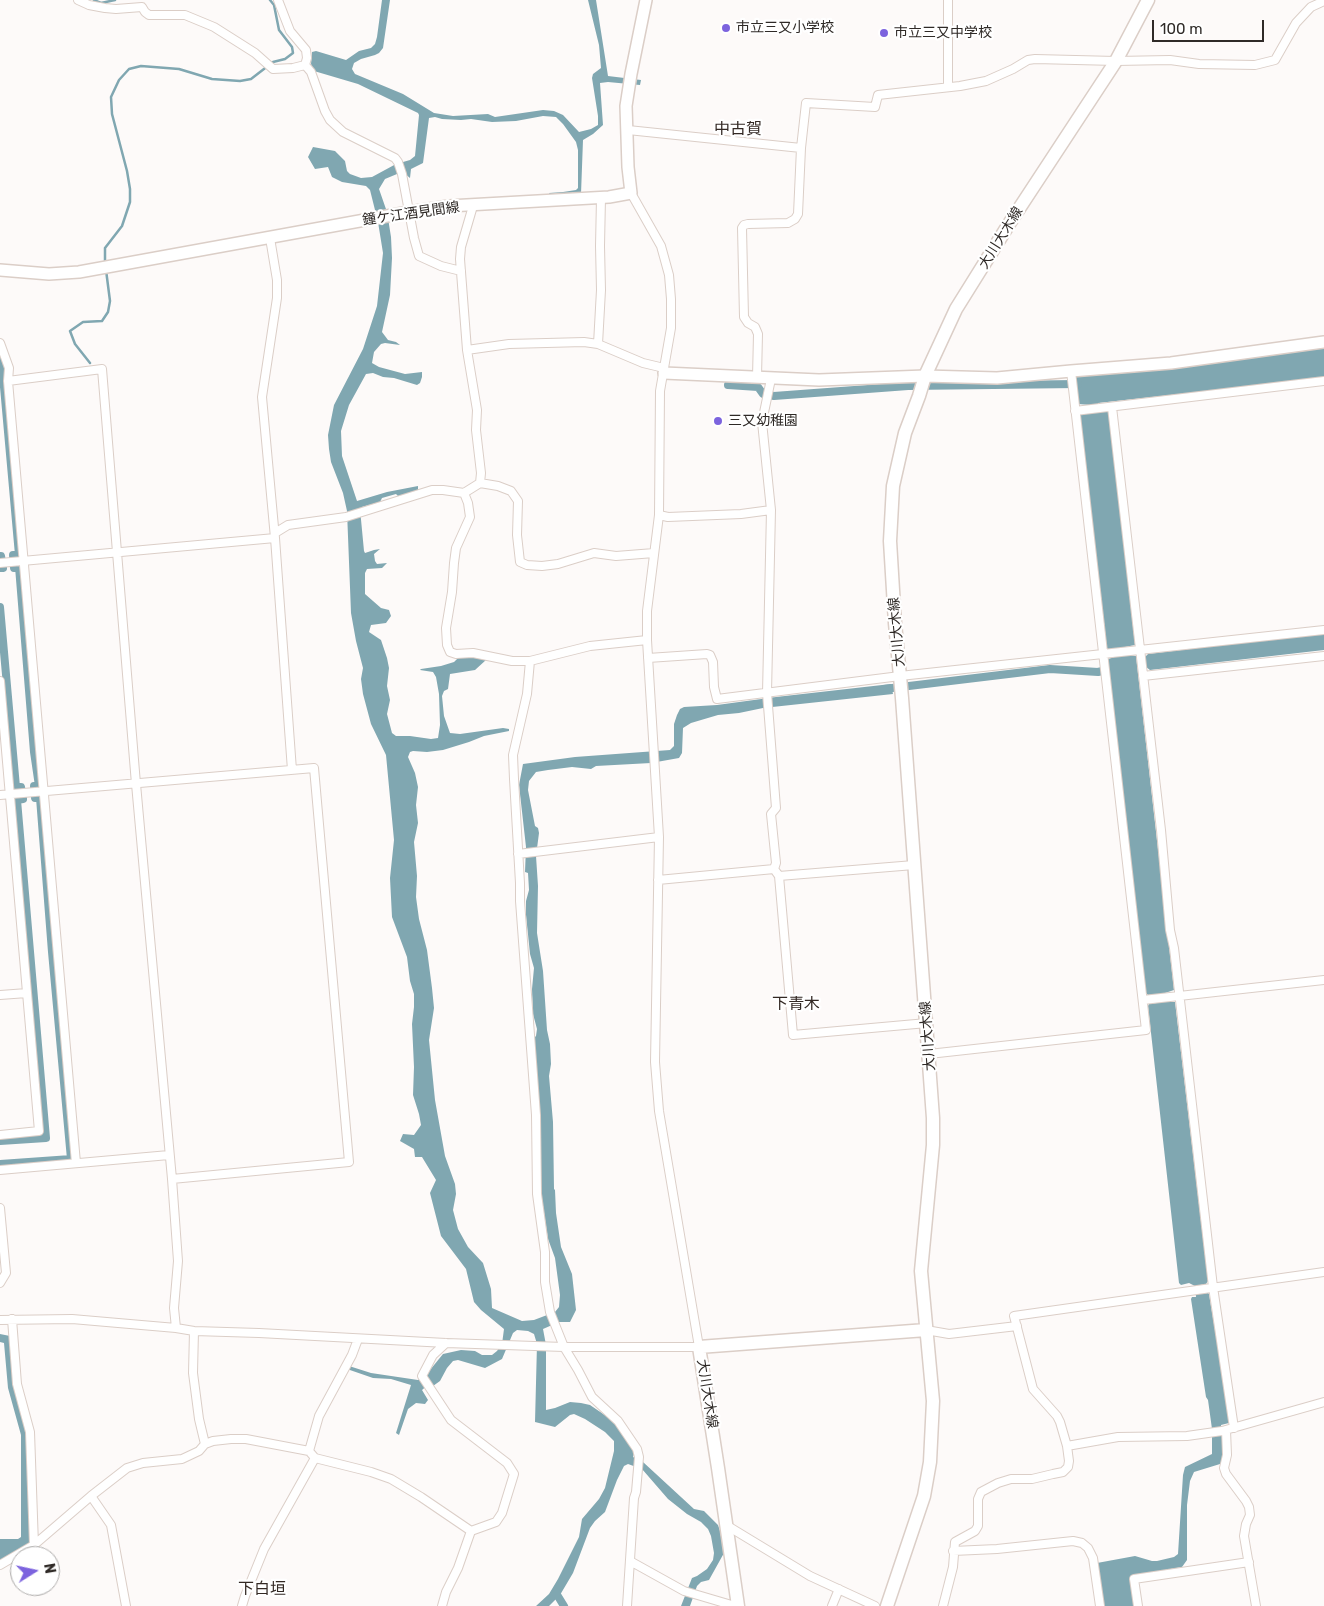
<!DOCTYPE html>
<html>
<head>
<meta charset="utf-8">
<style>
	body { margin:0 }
	#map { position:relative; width:1324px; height:1606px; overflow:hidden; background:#fdfaf9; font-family:Rubik,sans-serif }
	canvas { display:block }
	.north { position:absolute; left:10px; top:1546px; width:50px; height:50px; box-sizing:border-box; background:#fff; border:1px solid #acaaa9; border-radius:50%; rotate:80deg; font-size:14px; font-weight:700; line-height:20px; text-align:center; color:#2f2a27 }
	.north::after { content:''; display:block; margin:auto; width:18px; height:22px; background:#7c63de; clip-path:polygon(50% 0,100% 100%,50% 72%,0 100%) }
	.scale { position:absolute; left:1152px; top:20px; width:112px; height:22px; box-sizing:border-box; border:2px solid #2f2a27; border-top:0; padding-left:6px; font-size:15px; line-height:18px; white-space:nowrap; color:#2f2a27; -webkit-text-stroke:4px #fff; paint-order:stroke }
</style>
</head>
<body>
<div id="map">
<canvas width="1324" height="1606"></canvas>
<div class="north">N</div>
<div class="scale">100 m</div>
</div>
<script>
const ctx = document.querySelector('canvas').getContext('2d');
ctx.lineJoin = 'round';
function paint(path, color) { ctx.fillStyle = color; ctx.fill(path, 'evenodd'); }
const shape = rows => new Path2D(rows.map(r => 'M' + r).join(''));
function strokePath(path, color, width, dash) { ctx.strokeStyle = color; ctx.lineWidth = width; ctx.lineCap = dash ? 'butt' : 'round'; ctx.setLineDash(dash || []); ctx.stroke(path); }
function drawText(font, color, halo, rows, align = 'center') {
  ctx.font = font + ' Rubik,"Noto Sans JP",sans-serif'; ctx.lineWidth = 4.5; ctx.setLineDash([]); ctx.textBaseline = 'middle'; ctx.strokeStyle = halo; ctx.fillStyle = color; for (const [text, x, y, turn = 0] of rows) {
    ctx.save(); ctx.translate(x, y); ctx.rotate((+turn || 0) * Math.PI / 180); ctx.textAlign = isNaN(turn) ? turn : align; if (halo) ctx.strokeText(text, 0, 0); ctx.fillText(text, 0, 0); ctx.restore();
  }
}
paint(shape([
	[382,0,390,0,383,48,379,53,375,55,361,59,354,63,352,69,355,74,403,94,434,113,453,116,488,114,495,117,543,110,554,111,563,115,579,132,591,129,598,125,598,116,592,78,593,74,601,68,599,45,588,0,596,0,608,76,641,80,640,85,608,82,600,83,603,125,593,134,583,140,581,194,550,195,549,193,563,192,576,190,578,188,578,150,576,142,563,124,556,117,543,116,516,121,492,122,471,119,461,120,442,119,435,117,429,118,423,163,411,169,410,178,404,173,397,174,385,179,379,189,387,212,391,237,392,258,390,295,382,332,388,340,396,342,400,345,385,343,381,344,374,352,372,363,379,367,405,374,422,372,422,377,420,383,417,385,394,378,383,377,373,373,366,374,349,405,341,431,342,456,357,501,387,492,418,486,418,491,399,497,396,494,382,498,380,502,362,507,360,509,364,551,365,553,374,550,380,549,374,554,375,561,377,564,387,563,382,568,367,569,365,573,365,594,381,608,389,610,391,616,386,623,371,625,369,632,381,640,387,658,389,668,387,686,390,700,387,714,392,733,396,736,410,736,431,739,438,738,440,725,439,694,436,677,433,672,420,670,421,669,441,666,454,662,459,657,468,657,482,658,486,660,475,670,450,674,448,689,444,691,442,696,444,716,450,733,460,734,503,728,509,729,509,731,484,736,469,742,443,750,427,752,413,751,410,752,408,757,415,773,418,787,416,805,418,823,414,842,417,876,416,897,419,919,427,950,432,988,434,1008,429,1040,435,1100,445,1156,455,1184,456,1194,453,1210,458,1229,468,1247,483,1263,491,1289,492,1308,522,1321,534,1320,555,1312,559,1307,560,1295,555,1258,548,1239,541,1192,540,1111,533,1039,536,1036,537,1029,533,1014,532,989,534,968,530,954,526,915,526,901,529,890,528,873,525,872,526,847,519,785,523,764,575,757,670,750,674,746,674,724,677,715,680,709,684,707,717,705,776,697,891,684,893,694,763,708,739,713,718,715,691,723,683,728,682,753,679,758,651,763,596,766,591,769,572,767,548,770,536,772,529,781,528,790,535,826,538,828,539,833,536,856,538,886,537,933,543,971,547,1030,550,1044,551,1064,549,1076,553,1122,554,1189,555,1190,556,1213,561,1247,572,1274,576,1310,570,1322,559,1322,543,1329,546,1345,546,1410,555,1408,570,1402,581,1403,590,1405,612,1420,626,1435,635,1450,633,1457,643,1462,694,1509,704,1511,718,1525,720,1531,724,1553,709,1580,701,1582,697,1586,690,1606,681,1606,692,1578,697,1576,707,1569,713,1560,714,1553,711,1536,708,1529,701,1522,687,1514,668,1499,642,1469,628,1464,624,1466,617,1480,605,1512,595,1521,590,1528,573,1573,560,1595,549,1606,536,1606,549,1594,558,1579,579,1537,582,1519,599,1499,605,1488,614,1451,614,1441,605,1432,585,1419,574,1414,570,1415,555,1427,535,1422,537,1344,534,1334,528,1331,517,1330,513,1333,502,1359,485,1368,458,1360,453,1361,447,1368,440,1381,433,1386,430,1383,422,1390,428,1400,425,1404,416,1403,408,1409,399,1435,396,1433,411,1385,391,1379,373,1378,347,1369,349,1366,371,1373,418,1380,430,1370,443,1354,461,1350,475,1351,482,1355,492,1355,497,1351,502,1344,504,1329,481,1310,474,1302,466,1269,441,1236,430,1193,436,1180,422,1157,415,1157,414,1149,400,1141,403,1134,414,1135,421,1125,419,1114,413,1095,414,1067,412,1024,414,1007,414,994,410,981,407,957,392,917,390,878,394,840,386,755,371,724,363,694,361,679,363,668,356,641,351,613,347,511,343,493,331,462,329,449,328,435,334,405,363,349,377,306,383,253,378,222,370,190,366,186,342,182,332,177,328,167,315,169,308,157,313,147,335,151,345,161,347,171,350,174,361,178,372,177,396,164,410,160,415,156,419,115,418,113,358,84,314,71,311,64,312,52,316,51,346,60,359,51,371,48,375,44,377,37],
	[1324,348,1324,378,1098,403,1098,412,1107,411,1109,413,1135,645,1125,647,1126,655,1136,656,1174,990,1165,993,1166,1002,1175,1002,1208,1281,1206,1284,1200,1285,1201,1294,1208,1293,1209,1294,1230,1421,1229,1423,1221,1425,1222,1432,1223,1433,1225,1457,1220,1464,1194,1472,1190,1481,1187,1505,1187,1560,1182,1567,1130,1576,1134,1606,1104,1606,1097,1563,1135,1556,1152,1561,1157,1561,1174,1557,1178,1554,1183,1475,1185,1467,1212,1454,1212,1429,1208,1400,1206,1397,1191,1299,1192,1297,1196,1297,1195,1286,1189,1283,1181,1285,1179,1283,1148,1006,1149,1004,1157,1003,1156,994,1148,995,1146,993,1108,659,1118,656,1117,649,1108,649,1107,648,1080,415,1091,413,1090,405,1078,404,1075,377,1078,374,1123,372,1205,364],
	[1324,633,1324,650,1150,670,1146,667,1145,657,1148,654],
	[0,1334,10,1336,27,1434,30,1544,0,1560,0,1539,18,1539,21,1537,21,1435,8,1388,4,1343,0,1342]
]), '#80a7b1');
strokePath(shape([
	[94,0,101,3,115,0],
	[105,264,105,248,122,226,130,202,130,189,127,171,112,114,111,97,119,80,129,69,141,66,179,69,212,79,240,81,251,79,273,62,285,59,293,53,292,47,279,30,274,5,270,0],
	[90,363,75,344,70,331,83,322,102,321,108,312,110,301,106,270]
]), '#80a7b1', 2.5);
strokePath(shape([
	[0,356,3,376,19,555,13,555,14,568,19,567,34,752,39,786,34,786,35,798,40,798,52,952,71,1159,0,1164],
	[728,385,758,387,763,394,774,396,908,386,1078,384],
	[0,556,1,556,3,568,0,568],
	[0,607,16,787,21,787,23,799,17,800,46,1138,0,1141],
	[884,689,1050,669,1098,672,1110,669],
	[556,1593,564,1606]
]), '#80a7b1', 8);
const street = shape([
	[78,0,89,5,105,8,116,9,142,7,145,12,149,15,185,15,214,27,255,53,273,69,293,68,305,65],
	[278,0,290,31,306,50,307,58,305,65],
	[948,0,948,87],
	[305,65,311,72,325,111,330,120,343,132,395,158,398,162,402,174,414,238,419,256,441,266,461,271],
	[628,130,801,148],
	[473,206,461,247,460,259,467,350,477,410,476,430,481,473,480,483],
	[270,238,277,280,277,298,262,397,275,538,292,770],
	[0,343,9,368,8,381,76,1163],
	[598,344,601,290,600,246,601,198],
	[467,350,509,344,584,342,598,344,643,363,664,368],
	[757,377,758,334,755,327,748,323,744,317,742,228,744,225,748,224,788,223,795,219,798,214,801,148,806,103,875,107,878,95,960,86,986,81,1013,69,1028,60,1035,59,1116,61,1170,60,1199,64,1255,65,1275,60,1296,23,1311,7,1324,1],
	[771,379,762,422,771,510,767,693,776,808,771,814,776,863,774,869],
	[8,381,102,369,136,784,172,1179,178,1261,174,1308,176,1328],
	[1112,407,1161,830,1170,930,1174,948,1213,1287,1234,1428],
	[1075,411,1324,381],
	[464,493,468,503,470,517,456,548,454,563,452,592,446,628,447,645,450,652,456,654,473,653,512,661,530,661,590,646,647,640],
	[659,515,668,517,741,514,771,510],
	[275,533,288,525,346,517,432,490,443,490,464,493,480,483,498,486,511,491,518,501,517,535,520,562,527,565,542,566,558,564,594,553,616,556,654,553],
	[0,563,275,538],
	[648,658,707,654,710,655,713,662,714,687,717,699,900,676,1324,630],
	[530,661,527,694,513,755,514,779,520,883,520,901,536,1115,537,1194,545,1252,545,1282,550,1312,564,1347,578,1370,592,1397,618,1421,637,1449,639,1457,636,1492,634,1498,627,1606],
	[1143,676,1324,656],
	[0,681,39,1131,0,1135],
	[0,795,314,768,349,1162,172,1179],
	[518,854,659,837],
	[774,869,779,876,793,1035,927,1023],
	[779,876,914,865],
	[658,880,774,869],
	[0,995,27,993],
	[1143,1000,1324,980],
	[929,1054,1146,1030,1071,371],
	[0,1170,169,1155],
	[0,1208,6,1273,0,1283],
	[12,1319,17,1384,30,1432,34,1545],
	[0,1320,72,1319,176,1328,194,1331,259,1333,446,1343,564,1347,699,1347,659,1111,655,1062,659,837,647,640,647,611,659,515,660,391,671,328,671,299,669,275,661,246,631,193],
	[926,1330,949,1334,1017,1326],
	[194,1331,193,1373,199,1419,205,1444],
	[446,1343,433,1355,422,1376,451,1420,507,1463,514,1474,502,1513,496,1522,471,1531],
	[1226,1430,1227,1455,1224,1468,1226,1474,1246,1501,1249,1507,1250,1515,1246,1524,1244,1536,1256,1606],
	[1067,1446,1118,1437,1187,1436,1222,1431,1324,1402],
	[309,1451,319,1416,352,1355,358,1339],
	[91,1496,111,1525,126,1606],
	[726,1525,810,1576,875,1606],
	[953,1551,997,1549,1073,1541,1082,1543,1088,1548,1093,1558,1100,1606],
	[630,1561,684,1591,735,1606],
	[0,1565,34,1545,91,1496,127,1468,143,1463,182,1459,199,1451,205,1444,213,1441,231,1439,246,1439,309,1451,315,1458,371,1472,391,1479,421,1497,471,1531],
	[242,1606,245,1596,264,1549,315,1458],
	[442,1606,446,1592,458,1568,471,1531],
	[832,1606,839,1589],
	[943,1606,953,1567,955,1542,975,1531,978,1526,978,1499,981,1492,998,1483,1011,1479,1032,1479,1053,1474,1063,1472,1068,1467,1069,1461,1067,1446,1060,1422,1057,1416,1033,1389,1014,1316,1324,1272],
	[1138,1606,1134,1579,1249,1562]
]);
const secondary = shape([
	[0,270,49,274,79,272,409,212,449,206,609,197,631,193,628,167,626,106,631,74,646,0],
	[664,373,819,380,925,376,997,378,1071,371,1171,363,1324,342]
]);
const primary = shape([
	[738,1606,718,1468,699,1347,926,1330],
	[887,1606,924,1496,930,1462,933,1401,921,1271,933,1145,933,1118,902,698,895,623,890,541,893,486,905,433,919,396,925,376,956,309,1009,224,1116,61,1148,0]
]);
strokePath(street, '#dbcec7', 10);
strokePath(secondary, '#dbcec7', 14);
strokePath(primary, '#dbcec7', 15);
strokePath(street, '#fff', 8);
strokePath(secondary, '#fff', 11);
strokePath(primary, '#fff', 12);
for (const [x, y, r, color] of [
	[726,28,5,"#7c63de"],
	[884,33,5,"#7c63de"],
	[718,421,5,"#7c63de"]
]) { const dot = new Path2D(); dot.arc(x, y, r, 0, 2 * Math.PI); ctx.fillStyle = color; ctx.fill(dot); strokePath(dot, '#fff', 2); }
drawText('14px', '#2f2a27', '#fff', [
	["市立三又小学校",736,28],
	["市立三又中学校",894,33],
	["三又幼稚園",728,421]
], 'left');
drawText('14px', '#2f2a27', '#fff', [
	["鐘ケ江酒見間線",411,214,-8],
	["大川大木線",1001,238,-58],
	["大川大木線",897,632,-95],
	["大川大木線",928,1036,-94],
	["大川大木線",707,1394,81]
]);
drawText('16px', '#332924', '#fff', [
	["中古賀",738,129],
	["下青木",796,1004],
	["下白垣",262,1589]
]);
</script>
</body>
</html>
